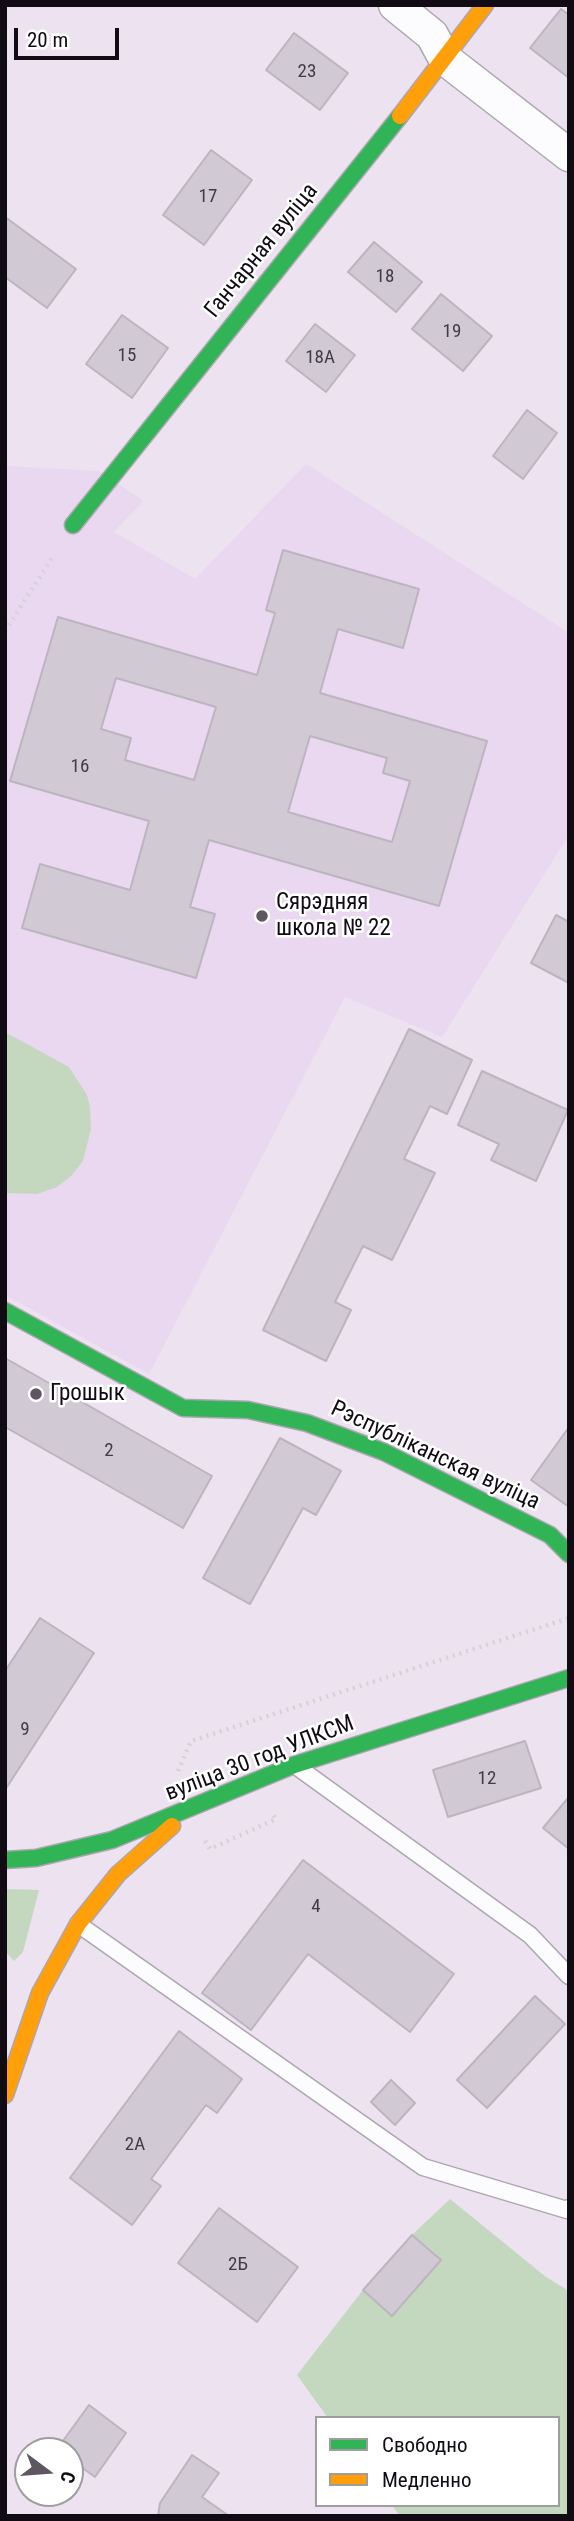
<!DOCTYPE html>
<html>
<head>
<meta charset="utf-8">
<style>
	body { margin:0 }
	#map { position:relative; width:574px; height:2521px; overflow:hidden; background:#ece2f0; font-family:"Roboto Condensed",sans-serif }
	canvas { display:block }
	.frame { position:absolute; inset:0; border:7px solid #110b13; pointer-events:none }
	.legend { position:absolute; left:315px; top:2416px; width:245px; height:91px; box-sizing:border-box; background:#fff; border:2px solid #a09da1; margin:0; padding:9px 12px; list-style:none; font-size:21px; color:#110b13 }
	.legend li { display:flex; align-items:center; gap:14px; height:35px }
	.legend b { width:35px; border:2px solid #a09da1 }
	.north { position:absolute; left:14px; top:2437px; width:70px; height:70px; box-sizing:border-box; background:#fff; border:2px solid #a09da1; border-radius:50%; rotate:106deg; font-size:19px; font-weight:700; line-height:28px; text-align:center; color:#110b13 }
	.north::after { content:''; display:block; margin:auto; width:24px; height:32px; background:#5e5660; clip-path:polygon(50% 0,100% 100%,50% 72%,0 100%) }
	.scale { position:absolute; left:14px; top:28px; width:105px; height:32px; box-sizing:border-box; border:4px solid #110b13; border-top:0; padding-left:9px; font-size:21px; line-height:24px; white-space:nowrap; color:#110b13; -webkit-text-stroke:5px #fff; paint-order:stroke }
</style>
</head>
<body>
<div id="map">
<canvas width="574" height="2521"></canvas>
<div class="frame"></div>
<ul class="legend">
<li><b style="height:9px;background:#30b455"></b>Свободно</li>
<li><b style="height:9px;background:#ff9f0a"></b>Медленно</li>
</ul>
<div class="north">С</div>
<div class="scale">20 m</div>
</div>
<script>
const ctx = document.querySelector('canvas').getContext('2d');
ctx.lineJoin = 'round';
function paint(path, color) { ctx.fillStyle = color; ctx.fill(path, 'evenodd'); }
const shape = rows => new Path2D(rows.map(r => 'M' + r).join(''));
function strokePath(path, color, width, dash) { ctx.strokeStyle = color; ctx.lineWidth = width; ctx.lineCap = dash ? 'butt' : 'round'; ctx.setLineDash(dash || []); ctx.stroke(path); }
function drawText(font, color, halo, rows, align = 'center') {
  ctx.font = font + ' "Roboto Condensed",sans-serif'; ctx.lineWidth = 5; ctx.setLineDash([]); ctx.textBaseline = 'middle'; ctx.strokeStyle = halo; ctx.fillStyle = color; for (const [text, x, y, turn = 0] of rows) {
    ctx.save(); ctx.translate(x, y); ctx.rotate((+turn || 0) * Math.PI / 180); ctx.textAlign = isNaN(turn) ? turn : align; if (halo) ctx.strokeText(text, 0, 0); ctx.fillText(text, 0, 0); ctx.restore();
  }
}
paint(shape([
	[306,464,569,633,569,835,442,1037,345,997,149,1374,5,1295,5,466,100,471,143,501,114,532,195,579]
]), '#e9d8f0');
paint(shape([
	[5,1032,69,1067,87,1095,90,1108,91,1129,83,1161,71,1176,57,1187,37,1194,5,1193],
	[5,1889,39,1890,23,1952,14,1961,5,1951],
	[450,2199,546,2277,569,2291,569,2516,400,2516,392,2505,558,2505,558,2418,328,2418,297,2375,363,2290,412,2235]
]), '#c3d8be');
const building = shape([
	[561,9,569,15,569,78,530,48,561,9],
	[294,33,348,73,320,110,266,70,294,33],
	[211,150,252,180,204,245,163,215,211,150],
	[5,217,76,269,47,308,5,277,5,217],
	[374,242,422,282,396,312,348,272,374,242],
	[441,294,492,336,463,371,412,329,441,294],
	[122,315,168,348,132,398,86,364,122,315],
	[315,324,355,355,326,392,286,361,315,324],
	[527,410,557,433,523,479,493,456,527,410],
	[283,550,419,589,403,648,338,629,320,693,487,741,439,906,209,840,190,907,215,914,196,978,22,928,40,864,130,890,149,821,10,781,58,617,257,675,275,613,266,610,283,550],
	[116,678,216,707,194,780,125,760,131,738,101,729,116,678],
	[310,736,387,758,383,773,410,781,392,842,288,812,310,736],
	[556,915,569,922,569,983,531,963,556,915],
	[409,1029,472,1060,447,1114,430,1106,404,1159,435,1173,392,1260,363,1246,335,1302,351,1310,326,1361,263,1330,409,1029],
	[482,1071,568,1110,536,1181,491,1160,499,1144,458,1125,482,1071],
	[5,1358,212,1476,183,1528,5,1427,5,1358],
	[569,1427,569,1507,531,1480,569,1427],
	[280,1438,341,1471,316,1515,303,1508,250,1604,203,1578,280,1438],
	[40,1618,94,1653,5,1790,5,1671,40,1618],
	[525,1741,541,1788,448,1817,433,1770,525,1741],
	[568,1798,569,1798,569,1849,543,1828,568,1798],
	[303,1860,454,1974,410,2032,308,1954,251,2030,202,1993,303,1860],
	[535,1996,565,2024,487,2108,457,2080,535,1996],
	[179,2031,242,2079,217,2113,206,2105,151,2179,161,2186,132,2225,70,2178,179,2031],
	[391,2080,415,2103,395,2125,371,2102,391,2080],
	[219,2208,298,2267,257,2322,178,2263,219,2208],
	[412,2235,441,2260,392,2316,363,2290,412,2235],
	[89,2405,126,2433,95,2477,70,2459,70,2451,57,2449,89,2405],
	[192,2455,219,2473,202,2497,229,2516,158,2516,160,2503,192,2455]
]);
paint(building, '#d1c9d4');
strokePath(building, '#bcb4bf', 2);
const lane = shape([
	[296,1766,530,1935,569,1976],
	[78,1924,423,2167,567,2210,569,2208]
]);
const street = shape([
	[395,5,432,35,445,59,569,155]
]);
const fast = shape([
	[73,525,400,116],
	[5,1311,183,1408,248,1410,307,1423,384,1452,550,1535,569,1554],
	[5,1860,36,1858,112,1840,294,1765,569,1678]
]);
const slow = shape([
	[400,116,485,5],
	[5,2095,40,1993,78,1924,118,1874,172,1826]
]);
strokePath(lane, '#ada6b1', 19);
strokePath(street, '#ada6b1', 35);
strokePath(fast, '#ada6b1', 19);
strokePath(slow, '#ada6b1', 19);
strokePath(shape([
	[5,631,54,555],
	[178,1771,191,1741,569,1618],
	[205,1841,210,1849,276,1819,272,1813]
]), '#d5d2d6', 4.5, [2, 5]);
strokePath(lane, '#fcfbfd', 16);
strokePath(street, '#fcfbfd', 32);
strokePath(fast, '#30b455', 16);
strokePath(slow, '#ff9f0a', 16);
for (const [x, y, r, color] of [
	[262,916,7,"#5e5660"],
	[36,1394,7,"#5e5660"]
]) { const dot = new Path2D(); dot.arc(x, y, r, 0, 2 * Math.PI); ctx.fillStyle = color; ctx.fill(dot); strokePath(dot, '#fff', 2.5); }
drawText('19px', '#423c44', null, [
	["23",307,72],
	["17",208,197],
	["18",385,277],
	["19",452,332],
	["15",127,356],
	["18А",320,358],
	["16",80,767],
	["2",109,1451],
	["9",25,1730],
	["12",487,1779],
	["4",316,1907],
	["2А",135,2145],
	["2Б",238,2265]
]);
drawText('23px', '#110b13', '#fff', [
	["Ганчарная вуліца",262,251,-51],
	["Рэспубліканская вуліца",435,1456,25],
	["вуліца 30 год УЛКСМ",260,1759,-21]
]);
drawText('23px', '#110b13', '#fff', [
	["Сярэдняя",276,903],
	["школа № 22",276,929],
	["Грошык",50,1394]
], 'left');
</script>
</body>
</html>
